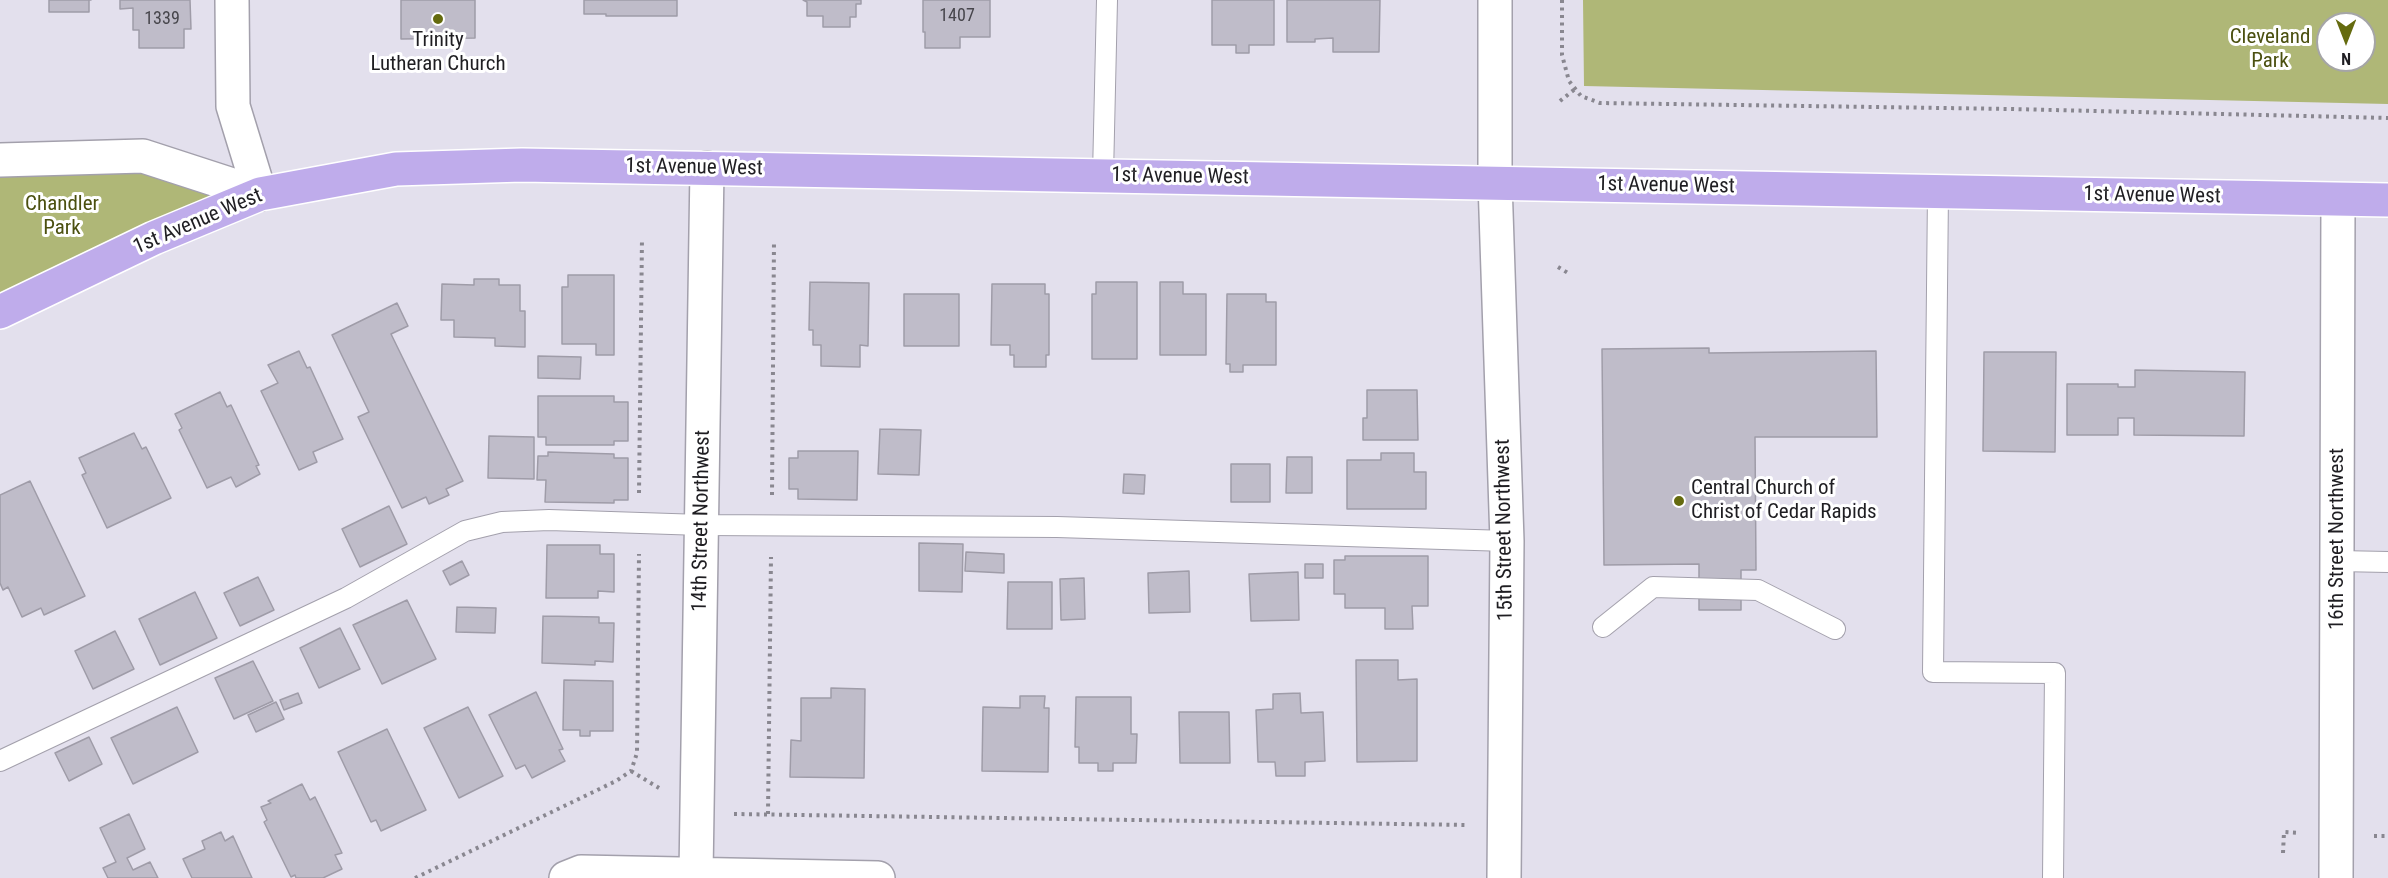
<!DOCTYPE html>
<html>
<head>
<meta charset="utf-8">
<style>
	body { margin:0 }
	#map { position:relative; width:2388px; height:878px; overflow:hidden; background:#e3e0ed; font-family:"Roboto Condensed",sans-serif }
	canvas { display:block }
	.north { position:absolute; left:2316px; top:12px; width:60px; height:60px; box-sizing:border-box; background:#fff; border:2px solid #a5a5a7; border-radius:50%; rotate:180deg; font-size:16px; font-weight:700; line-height:24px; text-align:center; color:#1f1e22 }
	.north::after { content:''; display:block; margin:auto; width:21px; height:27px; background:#656b0f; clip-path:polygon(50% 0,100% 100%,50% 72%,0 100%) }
</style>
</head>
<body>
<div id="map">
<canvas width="2388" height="878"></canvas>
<div class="north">N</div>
</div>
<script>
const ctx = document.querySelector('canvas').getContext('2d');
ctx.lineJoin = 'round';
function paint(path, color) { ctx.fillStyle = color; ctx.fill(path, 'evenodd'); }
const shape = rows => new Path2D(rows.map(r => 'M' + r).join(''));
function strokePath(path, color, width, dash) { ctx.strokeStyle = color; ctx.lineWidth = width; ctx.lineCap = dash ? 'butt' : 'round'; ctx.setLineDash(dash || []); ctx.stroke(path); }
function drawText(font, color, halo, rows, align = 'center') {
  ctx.font = font + ' "Roboto Condensed",sans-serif'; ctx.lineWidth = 6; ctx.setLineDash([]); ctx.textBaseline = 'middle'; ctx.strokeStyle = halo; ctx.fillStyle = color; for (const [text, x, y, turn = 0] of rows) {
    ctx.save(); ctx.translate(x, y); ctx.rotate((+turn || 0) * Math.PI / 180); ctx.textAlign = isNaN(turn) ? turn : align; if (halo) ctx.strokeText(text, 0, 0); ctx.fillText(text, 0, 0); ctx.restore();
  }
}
paint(shape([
	[1583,0,2388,0,2388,104,1584,86],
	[2328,24,2364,24,2364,60,2328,60],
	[98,158,260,194,0,312,0,160]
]), '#afb777');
const building = shape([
	[49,0,91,0,89,0,89,12,49,12,49,0],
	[120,0,190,0,191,29,184,29,184,48,139,48,139,30,133,30,133,8,120,9,120,0],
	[401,0,475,0,475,38,401,39,401,0],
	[584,0,677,0,677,16,606,16,606,14,584,14,584,0],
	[803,0,861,0,861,4,856,4,856,17,850,17,850,27,823,27,823,16,807,16,807,2,803,0],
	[923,0,990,0,990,37,960,37,960,48,925,48,925,32,923,32,923,0],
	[1212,0,1274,0,1274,45,1249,45,1249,53,1236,53,1236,45,1212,45,1212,0],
	[1287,0,1380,0,1379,52,1333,52,1333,38,1315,39,1315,42,1287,42,1287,0],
	[568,275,614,275,614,355,596,355,596,344,562,344,562,287,568,287,568,275],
	[474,279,499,279,499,285,520,285,520,311,525,311,525,347,495,346,495,338,454,337,454,320,441,320,442,284,474,285,474,279],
	[810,282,869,283,868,346,860,345,860,367,821,366,821,345,813,345,813,330,809,330,810,282],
	[1096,282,1137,282,1137,359,1092,359,1092,294,1096,294,1096,282],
	[1160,282,1183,282,1183,294,1206,294,1206,355,1160,355,1160,282],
	[992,284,1045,284,1045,294,1049,294,1049,355,1046,355,1046,367,1014,367,1014,355,1010,355,1010,345,991,345,992,284],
	[904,294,959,294,959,346,904,346,904,294],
	[1227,294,1266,294,1266,302,1276,302,1276,365,1243,365,1243,372,1230,372,1230,364,1226,364,1227,294],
	[397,303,408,326,391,334,463,481,446,489,449,495,429,504,426,497,402,508,358,417,369,412,332,335,397,303],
	[1709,348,1709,353,1876,351,1877,437,1755,437,1756,570,1741,570,1741,610,1699,610,1699,564,1604,565,1602,349,1709,348],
	[299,351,307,368,310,367,343,439,313,452,317,462,299,470,261,391,278,383,268,365,299,351],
	[1984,352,2056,352,2055,452,1983,451,1984,352],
	[538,356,581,357,580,379,538,378,538,356],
	[2135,370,2245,372,2244,436,2134,435,2134,418,2118,418,2118,435,2067,435,2067,384,2118,384,2118,387,2135,387,2135,370],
	[1367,390,1417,390,1418,440,1363,440,1363,418,1367,418,1367,390],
	[220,392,227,407,231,405,259,465,256,466,260,474,236,487,231,477,207,488,179,430,182,428,175,414,220,392],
	[538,396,614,396,614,402,628,402,628,441,614,441,614,445,546,445,546,437,538,437,538,396],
	[880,429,921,430,919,475,878,474,880,429],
	[134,433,142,449,146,447,171,498,107,528,82,475,86,473,79,458,134,433],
	[489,436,534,437,534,479,488,478,489,436],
	[798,451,858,451,857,500,798,499,798,489,789,489,789,458,798,458,798,451],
	[548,452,614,454,614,458,628,458,628,500,614,500,614,503,545,502,546,480,537,480,538,456,548,456,548,452],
	[1381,453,1414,453,1414,472,1426,472,1426,509,1347,509,1347,460,1381,460,1381,453],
	[1287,457,1312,457,1312,493,1286,493,1287,457],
	[1231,464,1270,464,1270,502,1231,502,1231,464],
	[1124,474,1145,475,1144,494,1123,493,1124,474],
	[30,481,85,596,44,615,41,608,22,617,8,587,3,590,0,583,0,495,30,481],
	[389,506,407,544,360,567,342,529,389,506],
	[919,543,963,544,962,592,919,591,919,543],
	[547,545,600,545,600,554,614,554,614,592,598,591,598,598,546,598,547,545],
	[966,552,1004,554,1004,573,965,571,966,552],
	[1345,556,1428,556,1428,606,1412,606,1413,629,1385,629,1385,608,1345,608,1345,594,1334,594,1334,560,1345,560,1345,556],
	[462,561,469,575,450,585,443,571,462,561],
	[1305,564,1323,564,1323,578,1305,578,1305,564],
	[1189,571,1190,612,1149,613,1148,573,1189,571],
	[1298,572,1299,620,1251,621,1249,574,1298,572],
	[258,577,274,610,240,626,224,593,258,577],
	[1084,578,1085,619,1061,620,1060,579,1084,578],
	[1008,582,1052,582,1052,629,1007,629,1008,582],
	[195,592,217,638,160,665,139,619,195,592],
	[407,600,436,659,382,684,353,625,407,600],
	[457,607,496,608,495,633,456,632,457,607],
	[543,616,599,617,599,623,614,623,613,662,595,661,595,665,542,663,543,616],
	[340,628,360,669,319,688,300,648,340,628],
	[115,631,134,669,93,689,75,651,115,631],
	[1356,660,1398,660,1398,680,1417,679,1417,761,1357,762,1356,660],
	[253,661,273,701,234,719,215,678,253,661],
	[564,680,613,681,613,731,590,731,590,736,580,736,580,730,563,730,564,680],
	[831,688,865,689,864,778,790,777,791,740,801,741,801,698,831,698,831,688],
	[536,692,563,749,559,750,565,761,532,778,525,765,516,769,489,715,536,692],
	[298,693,302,703,284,710,280,700,298,693],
	[1300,693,1301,713,1323,712,1325,761,1305,762,1305,776,1276,776,1275,762,1258,762,1256,710,1273,709,1273,694,1300,693],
	[1020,696,1045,696,1044,708,1049,708,1048,772,982,771,983,707,1020,708,1020,696],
	[1076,697,1131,697,1131,734,1137,734,1136,763,1113,763,1113,771,1098,771,1098,763,1079,763,1079,747,1075,747,1076,697],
	[276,702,284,719,256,732,248,715,276,702],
	[177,707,198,752,133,784,111,738,177,707],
	[468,707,503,776,459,798,424,728,468,707],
	[1179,712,1229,712,1230,763,1180,763,1179,712],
	[387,729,426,810,381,831,376,820,371,822,338,752,387,729],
	[89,737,102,764,69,781,55,753,89,737],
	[302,784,310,800,315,797,342,853,335,855,342,869,323,878,296,878,295,875,291,877,264,822,267,820,261,807,271,803,268,801,302,784],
	[129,814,145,849,127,858,133,870,150,862,158,878,108,878,103,868,116,862,100,828,129,814],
	[221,832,225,841,233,836,252,878,192,878,183,859,205,849,202,841,221,832]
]);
paint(building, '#bfbcc9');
strokePath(building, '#9f9ca8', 1.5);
const lane = shape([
	[1103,175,1107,0],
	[1938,192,1933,672,2055,673,2053,878],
	[2338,561,2388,562],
	[1603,627,1653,587,1758,590,1835,629],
	[0,761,346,598,465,531,502,522,549,520,702,525,1057,527,1507,541]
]);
const street = shape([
	[232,0,233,106,260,194],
	[696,874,707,168],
	[566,878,581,872,878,878],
	[2336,878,2338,200]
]);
const secondary = shape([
	[1495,0,1495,182,1507,541,1504,878],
	[0,160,143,156,260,194]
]);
const primary = shape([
	[0,312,154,238,260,194,396,169,522,165,2388,200]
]);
strokePath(lane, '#a3a0ac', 22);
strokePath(street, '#a3a0ac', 36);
strokePath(secondary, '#a3a0ac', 36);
strokePath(primary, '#fff', 36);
strokePath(shape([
	[1562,0,1562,55,1569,81,1581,96,1600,103,2012,109,2388,118],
	[1560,101,1575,89],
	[1558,267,1568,273],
	[639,493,642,238],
	[772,495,774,241],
	[631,771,659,788],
	[734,814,1467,825],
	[768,814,771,557],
	[2374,836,2388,836],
	[2283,853,2284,832,2299,833],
	[415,878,616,781,631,771,637,753,639,554]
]), '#898790', 4, [3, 4.5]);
strokePath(lane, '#fff', 20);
strokePath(street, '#fff', 33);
strokePath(secondary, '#fff', 33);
strokePath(primary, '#bfaceb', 33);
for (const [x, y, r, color] of [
	[438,19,6,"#656b0f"],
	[1679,501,6,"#656b0f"]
]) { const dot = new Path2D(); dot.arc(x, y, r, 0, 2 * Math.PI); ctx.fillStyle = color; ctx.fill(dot); strokePath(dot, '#fff', 2); }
drawText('18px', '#47464c', null, [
	["1407",957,16],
	["1339",162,19]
]);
drawText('21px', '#4b5010', '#fff', [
	["Cleveland",2270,38],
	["Park",2270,62],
	["Chandler",62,205],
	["Park",62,229]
]);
drawText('21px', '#1f1e22', '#fff', [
	["Trinity",438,41],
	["Lutheran Church",438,65],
	["Central Church of",1691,489,"left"],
	["Christ of Cedar Rapids",1691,513,"left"]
]);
drawText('21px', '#1f1e22', '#fff', [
	["1st Avenue West",694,168,1],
	["1st Avenue West",1180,177,1],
	["1st Avenue West",1666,186,1],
	["1st Avenue West",2152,196,1],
	["1st Avenue West",198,222,-23],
	["14th Street Northwest",702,521,-89],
	["15th Street Northwest",1505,530,-91],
	["16th Street Northwest",2338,539,-90]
]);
</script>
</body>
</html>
